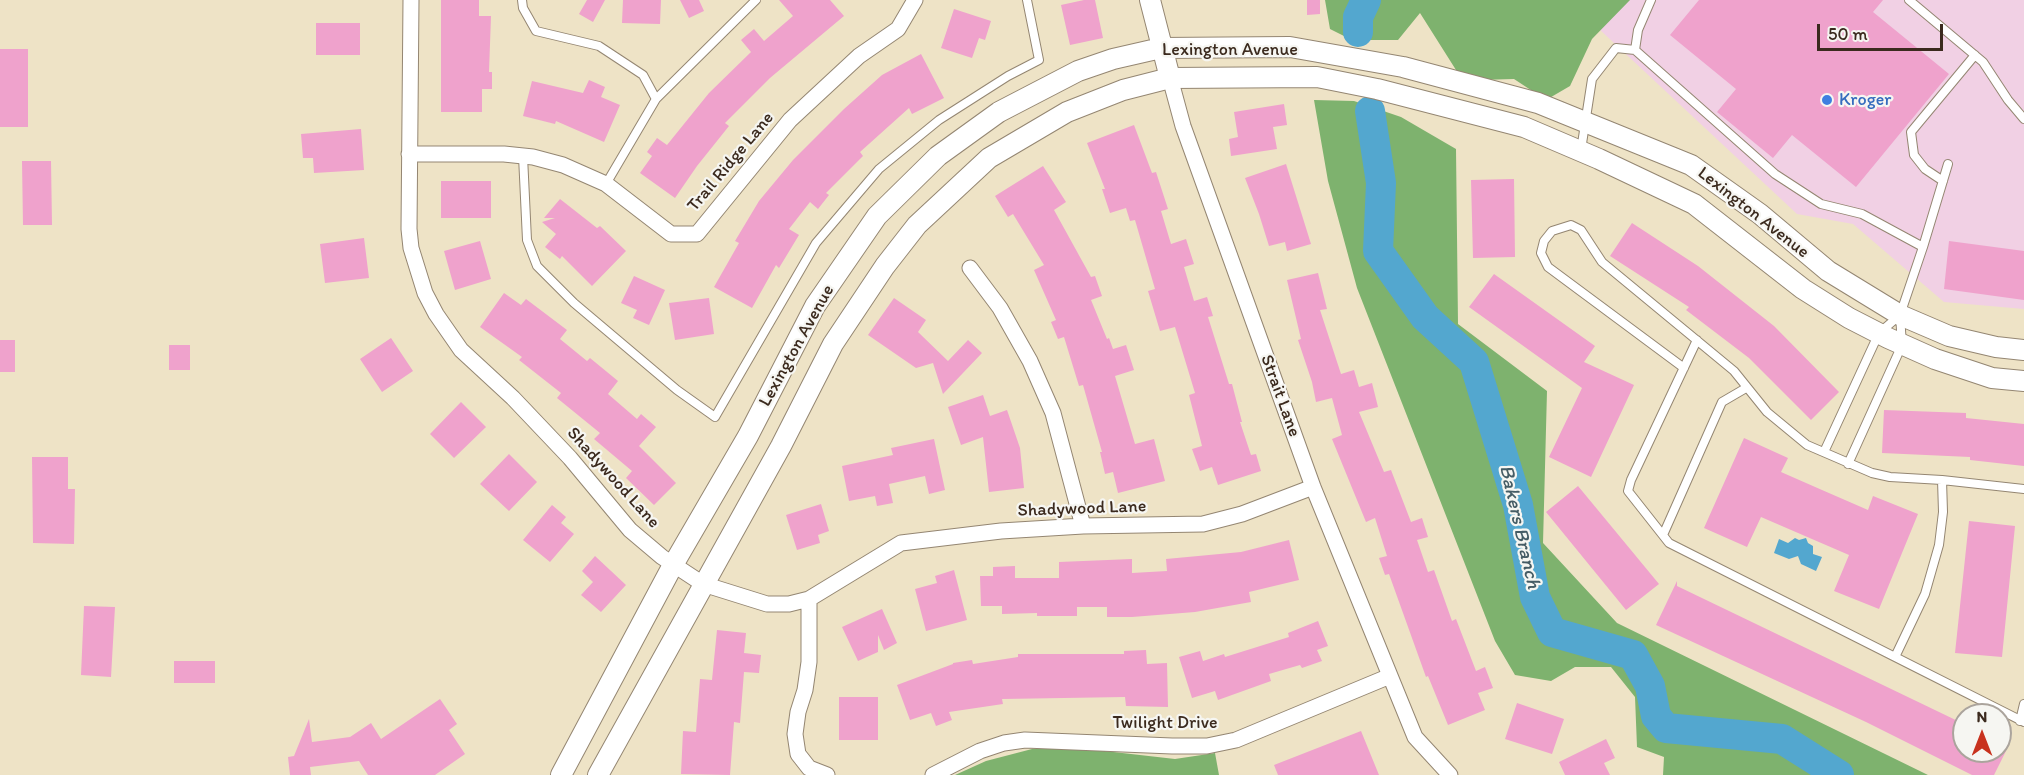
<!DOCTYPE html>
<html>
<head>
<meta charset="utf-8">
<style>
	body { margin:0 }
	#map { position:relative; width:2024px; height:775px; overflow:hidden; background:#eee3c6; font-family:Itim,sans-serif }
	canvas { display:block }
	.north { position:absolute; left:1952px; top:703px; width:60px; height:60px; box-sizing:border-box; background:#f6f6f2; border:2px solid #aba49d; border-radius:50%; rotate:0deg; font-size:16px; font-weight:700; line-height:24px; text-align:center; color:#3b2a1e }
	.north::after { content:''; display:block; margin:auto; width:21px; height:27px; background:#c8321e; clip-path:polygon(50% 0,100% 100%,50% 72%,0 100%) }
	.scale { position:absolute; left:1817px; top:24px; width:126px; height:27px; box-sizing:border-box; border:3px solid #3b2a1e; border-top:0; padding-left:8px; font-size:18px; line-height:21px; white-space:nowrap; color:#3b2a1e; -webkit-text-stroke:4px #f6f6f2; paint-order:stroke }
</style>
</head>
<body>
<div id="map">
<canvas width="2024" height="775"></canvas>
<div class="north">N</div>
<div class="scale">50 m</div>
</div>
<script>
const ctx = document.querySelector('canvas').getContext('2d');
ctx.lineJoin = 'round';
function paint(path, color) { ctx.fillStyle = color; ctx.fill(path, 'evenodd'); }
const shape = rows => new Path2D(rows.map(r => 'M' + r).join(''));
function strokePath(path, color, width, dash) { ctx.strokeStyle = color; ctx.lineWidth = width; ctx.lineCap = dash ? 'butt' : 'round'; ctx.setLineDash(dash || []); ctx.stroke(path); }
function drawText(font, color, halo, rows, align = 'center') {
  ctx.font = font + ' Itim,sans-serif'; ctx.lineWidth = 4.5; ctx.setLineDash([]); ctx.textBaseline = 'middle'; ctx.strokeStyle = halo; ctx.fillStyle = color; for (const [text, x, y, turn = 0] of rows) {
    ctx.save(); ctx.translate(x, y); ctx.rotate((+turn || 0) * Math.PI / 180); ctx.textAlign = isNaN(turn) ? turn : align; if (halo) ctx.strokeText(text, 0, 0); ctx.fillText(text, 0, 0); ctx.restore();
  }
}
paint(shape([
	[1568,0,2024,0,2024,309,1944,302,1853,224,1797,214]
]), '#f1d0e4');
paint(shape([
	[1325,0,1630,0,1592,39,1570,86,1546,100,1514,79,1478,80,1456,70,1420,13,1398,40,1352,40,1330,29],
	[1314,100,1354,101,1401,117,1456,149,1458,324,1547,391,1543,543,1617,623,1928,775,1663,775,1664,757,1637,747,1635,697,1611,667,1575,667,1551,681,1515,675,1495,641,1357,288,1328,181],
	[1032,749,1087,749,1175,759,1215,753,1219,775,955,775,986,761]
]), '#7eb26e');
paint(shape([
	[1795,538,1799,540,1806,538,1808,543,1813,546,1813,554,1822,557,1816,571,1801,564,1798,556,1789,559,1774,553,1779,539,1788,543]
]), '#53a7cf');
strokePath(shape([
	[1358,32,1358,17,1366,0],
	[1370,111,1381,183,1378,251,1425,317,1474,362,1518,505,1535,597,1552,632,1633,655,1650,686,1656,716,1666,728,1782,739,1839,775]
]), '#53a7cf', 30);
paint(shape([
	[441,0,479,0,479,16,491,16,489,72,492,72,492,89,482,89,482,112,441,112],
	[587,0,605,0,593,22,579,14],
	[623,0,661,0,660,24,622,23],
	[680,0,699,0,704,11,689,18],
	[779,0,830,0,844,16,770,78,725,123,729,126,697,166,675,198,640,173,652,156,647,152,657,138,667,145,709,93,751,52,741,40,754,29,764,41,793,16],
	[1084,0,1095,0,1103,38,1070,45,1061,5],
	[1307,0,1320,0,1320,14,1307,15],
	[1699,0,1883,0,1873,12,1949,74,1856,187,1792,135,1773,158,1717,112,1736,89,1670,35],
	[954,9,991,21,985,40,979,38,972,58,941,48],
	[316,23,360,23,360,55,316,55],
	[0,49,28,49,28,127,0,127],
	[921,54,944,98,912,114,909,108,860,152,863,156,826,193,829,195,818,209,810,202,789,229,799,235,779,268,776,265,752,308,714,287,739,243,735,241,759,201,793,160,844,109,882,75],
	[589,80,605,87,601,97,620,105,604,142,556,121,555,124,523,116,532,81,583,93],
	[1284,104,1287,125,1273,127,1277,149,1231,156,1229,139,1238,137,1234,112],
	[1134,125,1152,173,1156,172,1168,209,1161,211,1171,244,1186,239,1194,264,1184,267,1194,301,1207,297,1213,316,1208,317,1229,384,1232,384,1242,422,1240,422,1251,455,1256,454,1261,471,1218,485,1212,467,1200,471,1192,449,1202,446,1189,395,1195,393,1175,327,1160,331,1148,291,1155,289,1135,220,1130,221,1126,208,1110,213,1102,189,1105,189,1087,143],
	[361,129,364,170,314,173,313,158,303,158,301,134],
	[22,161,51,161,52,225,23,225],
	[1286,164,1311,244,1287,251,1285,242,1269,246,1259,214,1245,178],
	[1043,166,1066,202,1054,210,1091,277,1095,276,1102,296,1091,300,1107,339,1109,338,1113,349,1126,345,1134,370,1115,376,1135,444,1154,439,1165,481,1118,493,1113,472,1105,474,1100,452,1102,452,1083,385,1079,386,1064,337,1058,339,1051,322,1056,320,1034,270,1044,265,1013,214,1008,217,995,196],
	[1514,179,1515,257,1473,258,1471,180],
	[441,181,491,181,491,218,441,218],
	[560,199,597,228,600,226,626,251,592,286,562,256,560,259,545,247,556,234,542,222,555,218,544,218],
	[1632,223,1698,266,1774,326,1839,392,1811,420,1749,358,1686,310,1689,307,1610,256],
	[364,238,369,278,325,283,320,244],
	[480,241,491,279,455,290,444,251],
	[1949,241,2024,251,2024,300,1944,289],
	[1318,273,1327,309,1320,310,1341,374,1354,370,1359,387,1372,383,1378,407,1359,412,1384,472,1391,470,1411,522,1422,518,1428,537,1417,540,1428,572,1434,570,1452,621,1456,619,1476,671,1485,667,1493,688,1478,693,1485,710,1448,725,1428,676,1426,677,1389,574,1385,575,1379,558,1387,556,1375,518,1366,522,1332,439,1342,435,1332,398,1316,402,1312,382,1298,340,1301,339,1287,280],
	[1494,274,1595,346,1584,362,1634,385,1591,477,1549,457,1582,388,1469,307],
	[634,276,665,290,649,325,633,318,637,310,621,303],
	[504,293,521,305,526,299,567,330,560,339,587,361,590,358,618,381,608,394,637,419,641,414,656,427,639,446,676,483,654,505,626,478,632,471,594,439,600,433,557,398,561,393,519,360,522,357,480,327],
	[709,298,714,334,675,340,669,303],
	[894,298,926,320,918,332,948,361,968,340,982,353,943,394,933,363,916,368,868,335],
	[391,338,413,371,382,392,360,359],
	[0,340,15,340,15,372,0,372],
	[169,345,190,345,190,370,169,370],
	[983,395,990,416,1007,410,1020,448,1024,488,989,492,983,437,961,445,948,407],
	[461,402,486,427,454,458,430,434],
	[1884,410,1966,413,1966,418,2024,424,2024,466,1970,460,1970,457,1882,453],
	[1744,438,1788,458,1781,472,1822,490,1868,510,1873,496,1918,514,1879,609,1834,591,1849,555,1761,517,1747,547,1704,528],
	[934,439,945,490,929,494,925,476,889,484,893,503,877,506,875,496,849,501,842,466,893,455,891,448],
	[509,454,537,482,509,511,480,484],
	[32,457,68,457,68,489,75,489,74,544,33,543],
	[1578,486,1659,584,1626,610,1546,512],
	[821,504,829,531,818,535,820,543,797,550,786,515],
	[552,505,566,517,561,523,574,534,550,562,523,540],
	[1969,521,2015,526,2002,657,1955,653],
	[1289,540,1299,580,1249,592,1251,602,1195,612,1132,617,1107,617,1107,607,1077,607,1077,616,1037,616,1037,613,1002,614,1002,606,981,606,980,576,993,576,993,567,1015,566,1015,578,1059,578,1059,562,1132,559,1132,573,1167,571,1166,559,1241,552],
	[595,556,626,585,601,612,581,595,593,582,582,571],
	[954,570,967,620,926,631,915,589,937,583,935,576],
	[1677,581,1677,586,1964,724,1964,751,2006,751,1994,775,1972,775,1866,722,1656,625],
	[84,606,115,607,111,677,81,675],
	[882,609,897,643,884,650,878,635,878,652,858,661,842,627],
	[1318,621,1328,646,1317,650,1322,661,1302,668,1300,665,1269,674,1271,681,1218,700,1215,691,1192,698,1179,657,1200,651,1203,661,1224,654,1225,657,1289,637,1288,633],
	[717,630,746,633,744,653,761,655,759,673,744,672,740,723,734,722,730,775,681,774,683,731,696,732,700,679,712,680],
	[1146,650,1147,664,1167,663,1168,707,1126,706,1125,697,1002,699,1003,704,949,712,952,720,936,726,931,713,910,720,897,685,953,664,953,663,972,660,973,664,1018,657,1018,654,1124,654,1124,651],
	[174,661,215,661,215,683,174,683],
	[839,697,878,697,878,740,839,740],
	[440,699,457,724,449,730,465,754,435,775,368,775,359,761,310,767,311,775,290,775,288,757,294,756,309,719,312,742,350,737,371,723,381,739],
	[1517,703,1564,719,1552,754,1505,739],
	[1361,731,1379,775,1278,775,1274,765],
	[1606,739,1615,758,1604,763,1610,775,1565,775,1559,762]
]), '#efa2cc');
const service = shape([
	[522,0,523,8,536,31,599,46,643,75,656,99,606,184],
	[1909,0,1983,62,2008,100,2024,119],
	[1635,50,1638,30,1651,0],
	[656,99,756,0],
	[1581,150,1592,79,1616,48,1635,50,1775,174,1821,204,1862,214,1923,247,1900,315,1902,345,1848,464],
	[523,156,527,240,537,266,574,303,677,390,715,417,816,243,879,169,939,120,1008,76,1039,60,1027,0],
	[1943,181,1925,169,1914,155,1911,132,1975,55],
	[1923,247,1948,164],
	[1697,340,1631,480,1628,491,1669,543,2024,722],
	[1684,368,1548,267,1541,253,1544,241,1552,231,1571,225,1581,230,1602,262,1734,371,1767,412,1807,445,1872,473,1890,477,1942,480,2024,489],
	[1824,452,1879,333,1899,316],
	[1663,535,1722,402,1746,388],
	[1895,657,1925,594,1939,545,1943,512,1942,480],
	[2020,721,2024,704]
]);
const minor = shape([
	[411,0,409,229,411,248,425,293,436,314,461,350,513,398,570,458,630,530,662,557,703,584,767,604,789,604,809,599,901,543,1001,531,1083,526,1203,524,1242,514,1313,487],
	[1170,78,1183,126,1313,487,1415,737,1450,775],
	[409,154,504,154,533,157,563,165,606,184,671,234,697,234,790,120,859,56,898,29,915,0],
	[970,268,1000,308,1030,361,1053,413,1083,526],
	[809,599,809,662,805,690,798,712,795,734,798,754,809,768,827,775],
	[933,775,980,751,1004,743,1025,740,1172,746,1207,746,1236,740,1390,676]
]);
const tertiary = shape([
	[1150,0,1170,78],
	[561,775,673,565,748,436,815,306,877,216,938,156,999,112,1078,71,1113,59,1161,48,1290,47,1403,67,1538,103,1691,165,1760,214,1828,271,1900,315,1949,336,1996,347,2024,350],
	[598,775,781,446,833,344,885,266,917,225,989,158,1067,112,1123,90,1170,78,1317,77,1377,89,1524,127,1599,159,1694,204,1803,289,1849,318,1888,338,1935,359,1992,378,2024,381]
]);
strokePath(service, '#948672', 10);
strokePath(minor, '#948672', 17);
strokePath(tertiary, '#948672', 22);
strokePath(service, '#fff', 8);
strokePath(minor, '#fff', 15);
strokePath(tertiary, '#fff', 20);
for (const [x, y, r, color] of [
	[1827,100,6,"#3f7fe0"]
]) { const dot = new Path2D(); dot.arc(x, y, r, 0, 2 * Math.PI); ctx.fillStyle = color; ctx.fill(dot); strokePath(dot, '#f6f6f2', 2); }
drawText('18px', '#3b2a1e', '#f6f6f2', [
	["Lexington Avenue",1230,50],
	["Trail Ridge Lane",731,162,-50],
	["Lexington Avenue",1753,213,38],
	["Lexington Avenue",797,346,-61],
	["Strait Lane",1280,396,70],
	["Shadywood Lane",613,478,48],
	["Shadywood Lane",1082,509,-2],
	["Twilight Drive",1165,723]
]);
drawText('18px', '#366cbe', '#f6f6f2', [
	["Kroger",1839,100]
], 'left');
drawText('italic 20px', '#455c65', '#f6f6f2', [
	["Bakers Branch",1519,527,77]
]);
</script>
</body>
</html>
